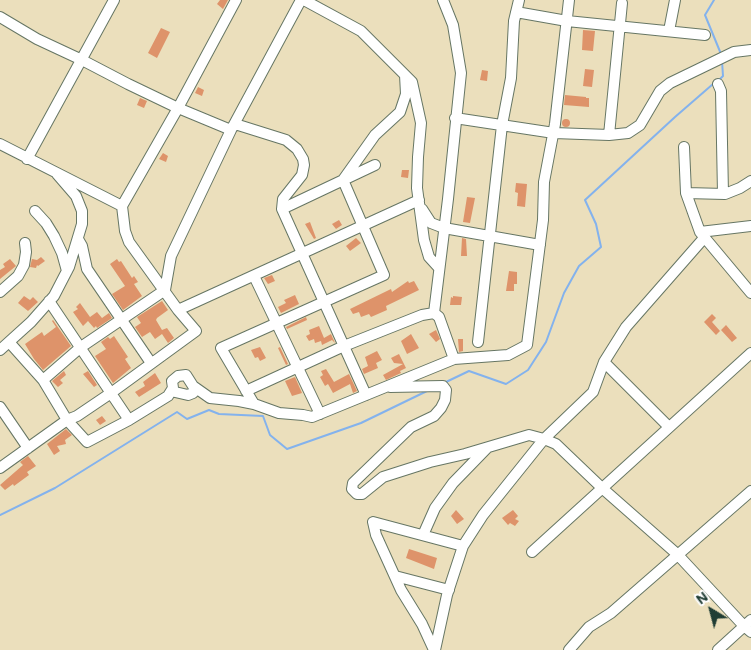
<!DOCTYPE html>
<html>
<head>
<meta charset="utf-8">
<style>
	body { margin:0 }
	#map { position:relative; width:751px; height:650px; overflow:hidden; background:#ebdfbc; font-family:Mali,sans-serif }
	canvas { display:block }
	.north { position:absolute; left:686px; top:585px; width:50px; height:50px; -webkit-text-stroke:4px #fff; paint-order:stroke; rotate:323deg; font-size:14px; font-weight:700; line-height:20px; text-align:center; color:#1f3d34 }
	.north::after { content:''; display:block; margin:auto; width:18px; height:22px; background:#1f3d34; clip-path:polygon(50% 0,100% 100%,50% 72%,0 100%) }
</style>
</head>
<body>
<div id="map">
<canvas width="751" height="650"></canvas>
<div class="north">N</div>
</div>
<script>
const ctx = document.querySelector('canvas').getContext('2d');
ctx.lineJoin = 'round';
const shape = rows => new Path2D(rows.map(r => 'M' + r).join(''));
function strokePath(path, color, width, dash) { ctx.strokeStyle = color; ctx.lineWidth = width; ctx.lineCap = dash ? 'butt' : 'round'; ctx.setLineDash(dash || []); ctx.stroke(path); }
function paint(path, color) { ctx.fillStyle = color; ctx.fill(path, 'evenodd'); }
strokePath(shape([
	[714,0,705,15,721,54],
	[719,80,723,76,722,61],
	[446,382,469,371,506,384,528,370,546,342,564,293,579,266,601,247,596,224,585,200,675,117,713,84],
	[0,515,55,488,177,412,187,419,209,410,219,414,263,416,270,435,287,449,361,423,427,391]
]), '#83b2ed', 2);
paint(shape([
	[220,0,228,0,223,9,217,4],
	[161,28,170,32,157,58,148,53],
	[583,30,595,31,593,51,582,50],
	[585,69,594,70,592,87,583,86],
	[482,70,488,71,487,81,480,80],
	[198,87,204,90,202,96,195,93],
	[565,95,586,97,586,98,589,98,589,107,564,105],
	[140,98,147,101,144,108,137,105],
	'562 123a4 4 0 1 1 8 0a4 4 0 1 1-8 0Z',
	[163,153,168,156,166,162,159,159],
	[402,170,409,170,408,178,401,177],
	[516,183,527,184,525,207,517,206,518,193,515,192],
	[467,197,475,198,470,223,463,222],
	[339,220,342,225,336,229,332,224],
	[310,222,316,238,314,239,305,224],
	[356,238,361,243,350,251,346,246],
	[462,238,466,239,467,256,461,256],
	[41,257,45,261,38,266,37,265,36,268,30,267,32,259,37,260],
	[10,259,16,266,0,279,0,270,5,267,3,264],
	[117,259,119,262,121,261,132,278,134,276,138,282,134,284,142,296,123,310,112,294,125,286,110,264],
	[509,271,517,272,517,284,514,284,514,291,506,291],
	[272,275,275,281,268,284,264,278],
	[408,281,409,283,414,281,419,290,386,306,387,310,371,317,369,314,361,317,359,312,353,314,350,309,391,289,392,292],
	[295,295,299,304,281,313,278,307,286,303,284,300],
	[24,296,30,300,33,297,38,302,28,311,18,303],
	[453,296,462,297,461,305,450,305,451,297,453,298],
	[162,301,168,310,157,318,156,320,162,330,167,328,174,338,168,343,162,334,155,339,150,332,142,337,135,327,141,323,137,317],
	[80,303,90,317,97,312,102,318,109,313,112,318,97,328,96,326,94,328,88,321,83,326,73,312,78,309,76,307],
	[712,314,716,318,712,322,720,331,716,335,704,322],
	[306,317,307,320,287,329,286,327],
	[53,320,71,346,43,370,34,359,25,344,42,332,44,336,56,327,52,321],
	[726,325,737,338,732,342,721,330],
	[319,326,324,338,331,334,335,343,332,340,322,345,321,341,315,343,314,339,309,341,306,336,310,334,309,330],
	[436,330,440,339,436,342,429,334],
	[411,334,419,348,407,354,401,341],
	[114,336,128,357,125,359,131,368,113,383,95,356,106,349,101,342,108,337,110,339],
	[458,339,463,339,463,351,459,352],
	[260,347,266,358,260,361,258,357,255,358,251,350],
	[280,347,288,364,286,365,278,348],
	[377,351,382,360,376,363,378,368,364,374,362,369,368,366,365,357],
	[399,354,406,368,400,371,401,373,386,380,383,375,403,364,394,363,391,358],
	[326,369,334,382,349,374,357,391,353,393,350,384,333,393,328,384,325,386,320,377,323,375,321,371],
	[64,371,66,375,60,380,63,383,58,387,52,381],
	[88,371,97,385,94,387,83,374],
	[155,373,161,383,139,397,135,392,145,386,143,382],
	[295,377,302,393,292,396,285,381],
	[102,416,106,421,100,425,96,420],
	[66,429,72,435,65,440,66,444,57,446,60,451,54,455,47,444],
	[28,456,36,466,27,472,29,475,14,486,13,484,5,490,0,485,23,465,20,462],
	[456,510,464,519,457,524,451,516],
	[513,510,518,516,515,519,519,521,515,526,510,523,508,525,502,518],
	[409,549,437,558,434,569,406,558]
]), '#de936a');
const minor = shape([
	[516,12,567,21,705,35],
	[0,17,37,39,82,60,128,84,178,108,231,130],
	[669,31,675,0],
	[405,75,412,82,421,123,418,157,417,188,424,240,429,257,439,268],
	[718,84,721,91,723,194],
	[455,118,554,133,609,135,628,133,640,125,660,91,670,83,734,52,751,50],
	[235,124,286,140,297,149,303,159,304,165,302,175,283,199,282,209,366,395],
	[609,135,622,3],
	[0,144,122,206],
	[684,147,686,193,700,232,751,293],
	[27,159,114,0],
	[686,193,725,194,740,188,751,181],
	[282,209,375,165],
	[422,209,431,223,444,228,540,245],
	[35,211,46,223,54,236,62,253,67,271],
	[700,232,751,226],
	[78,239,82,246,87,269,151,363],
	[254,276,320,414],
	[0,292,18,276,24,265,26,252,25,243],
	[49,301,129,420],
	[178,310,419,200],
	[434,313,448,199,461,73,453,25,443,0],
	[9,342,43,380,67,420,87,442,129,420,168,396,173,388,172,381,178,376,186,375,193,386,210,398,239,401,254,404,279,413,303,415,312,417,454,359,508,355,527,345,543,220,544,182,555,124,569,0],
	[478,342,502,125,511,78,514,21,519,0],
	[0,350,31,322,54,296,69,267,82,224,82,211,76,196,57,174],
	[604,362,669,427],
	[43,380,81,347,165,290,171,256,231,130,301,0],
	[390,387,443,386,446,390,445,400,441,408,434,416,411,427,353,483,352,489,357,494,362,494,383,477,430,462,465,454,529,435,544,439,556,444,602,488,677,554,744,626,751,632],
	[246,391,344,346,422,315,434,313,439,317,454,359],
	[175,392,188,395,193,393,196,389],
	[254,404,221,348,384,275,343,180,375,135,400,112,406,94,405,75,361,31,304,0],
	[0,407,28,448],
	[0,468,67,420,77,416,111,393,196,331,178,310,129,242,125,231,122,206,178,108,236,0],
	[423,535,435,508,453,483,487,448],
	[532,552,751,353],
	[395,576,449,590],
	[434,650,422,624,401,590,376,535,373,522,463,546],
	[435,650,447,595,463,546,483,515,544,439,593,392,604,362,626,327,704,238],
	[569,650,589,627,611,613,751,491],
	[718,650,751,620]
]);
strokePath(minor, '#667664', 12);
strokePath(minor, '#fff', 10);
</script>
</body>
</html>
